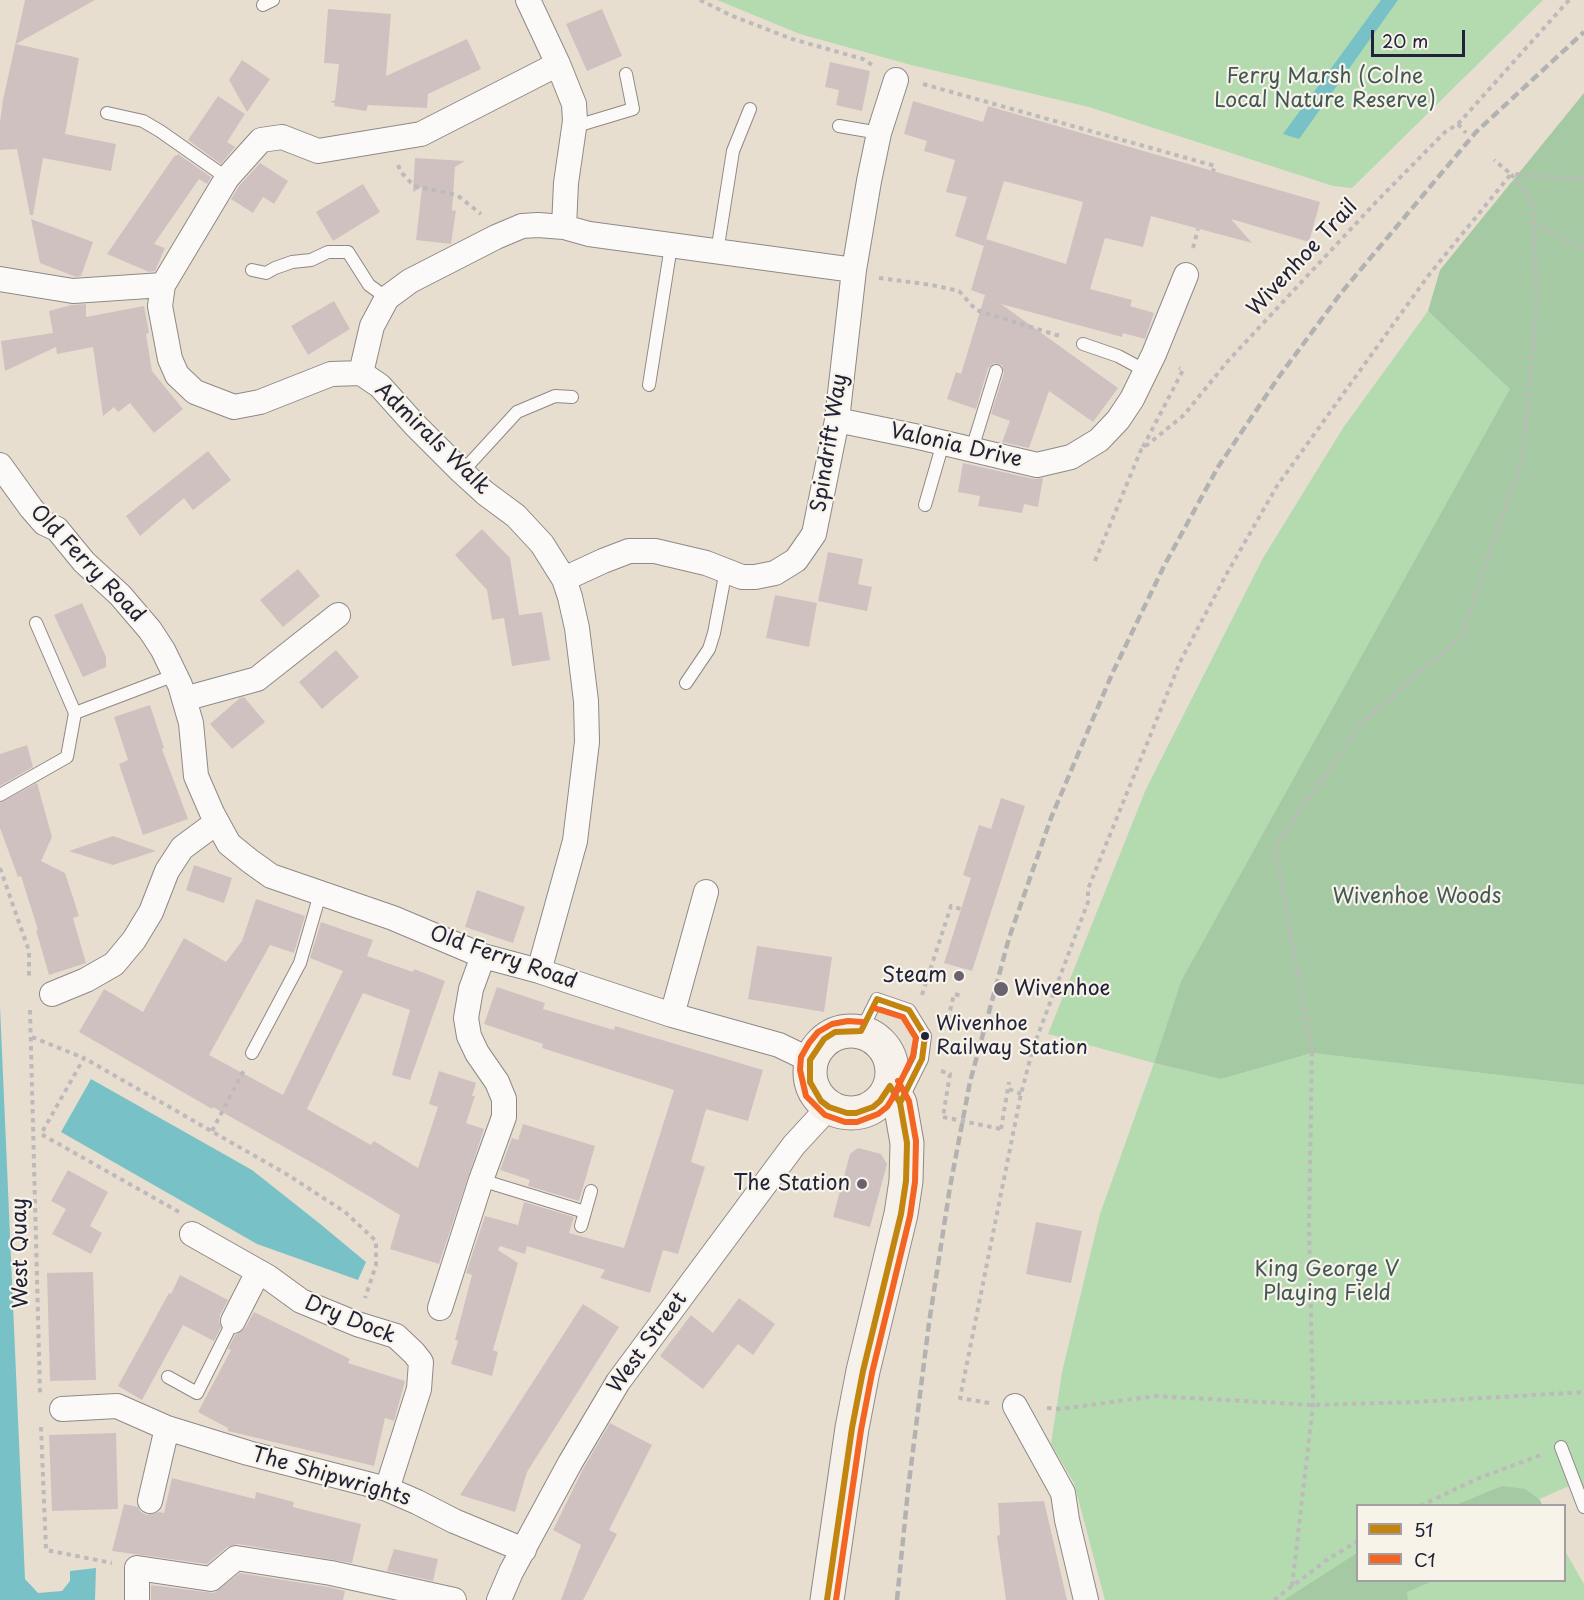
<!DOCTYPE html>
<html>
<head>
<meta charset="utf-8">
<style>
	body { margin:0 }
	#map { position:relative; width:1584px; height:1600px; overflow:hidden; background:#e8ded0; font-family:"Playpen Sans",sans-serif }
	canvas { display:block }
	.legend { position:absolute; left:1356px; top:1504px; width:210px; height:78px; box-sizing:border-box; background:#f7f3e8; border:2px solid #a29fa3; margin:0; padding:8px 10px; list-style:none; font-size:18px; color:#22223b }
	.legend li { display:flex; align-items:center; gap:12px; height:30px }
	.legend b { width:30px; border:2px solid #a29fa3 }
	.scale { position:absolute; left:1371px; top:30px; width:94px; height:27px; box-sizing:border-box; border:3px solid #22223b; border-top:0; padding-left:8px; font-size:18px; line-height:21px; white-space:nowrap; color:#22223b; -webkit-text-stroke:4px #f7f3e8; paint-order:stroke }
</style>
</head>
<body>
<div id="map">
<canvas width="1584" height="1600"></canvas>
<ul class="legend">
<li><b style="height:8px;background:#c2850f"></b>51</li>
<li><b style="height:8px;background:#f26522"></b>C1</li>
</ul>
<div class="scale">20 m</div>
</div>
<script>
const ctx = document.querySelector('canvas').getContext('2d');
ctx.lineJoin = 'round';
function paint(path, color) { ctx.fillStyle = color; ctx.fill(path, 'evenodd'); }
const shape = rows => new Path2D(rows.map(r => 'M' + r).join(''));
function strokePath(path, color, width, dash) { ctx.strokeStyle = color; ctx.lineWidth = width; ctx.lineCap = dash ? 'butt' : 'round'; ctx.setLineDash(dash || []); ctx.stroke(path); }
function drawText(font, color, halo, rows, align = 'center') {
  ctx.font = font + ' "Playpen Sans",sans-serif'; ctx.lineWidth = 4.5; ctx.setLineDash([]); ctx.textBaseline = 'middle'; ctx.strokeStyle = halo; ctx.fillStyle = color; for (const [text, x, y, turn = 0] of rows) {
    ctx.save(); ctx.translate(x, y); ctx.rotate((+turn || 0) * Math.PI / 180); ctx.textAlign = isNaN(turn) ? turn : align; if (halo) ctx.strokeText(text, 0, 0); ctx.fillText(text, 0, 0); ctx.restore();
  }
}
paint(shape([
	[717,0,1543,0,1352,188,1333,186,1089,107,911,65,800,34],
	[1428,311,1511,389,1181,981,1154,1063,1221,1079,1312,1053,1584,1085,1584,1494,1578,1482,1526,1505,1358,1506,1357,1571,1283,1600,1105,1600,1074,1483,1051,1444,1062,1372,1100,1214,1154,1063,1048,1034,1146,789,1263,558,1343,428],
	[1565,1551,1584,1584,1584,1600,1408,1600,1406,1592,1433,1581,1564,1580]
]), '#b4dab0');
paint(shape([
	[1584,93,1584,1085,1312,1053,1221,1079,1154,1063,1181,981,1510,389,1428,311,1440,270],
	[1502,1486,1525,1489,1540,1500,1542,1505,1456,1505],
	[1357,1553,1358,1580,1433,1581,1407,1592,1408,1600,1284,1600]
]), '#a5c9a3');
paint(shape([
	[1381,0,1398,0,1299,139,1283,134],
	[0,1006,25,1579,38,1593,62,1591,70,1581,70,1571,96,1568,95,1600,0,1600],
	[91,1079,252,1170,319,1223,366,1262,358,1280,257,1244,61,1132]
]), '#78c2c7');
paint(shape([
	[25,0,95,0,16,44,79,58,65,134,116,144,111,171,43,158,33,215,30,215,17,149,0,150,0,122,3,100],
	[328,9,391,14,386,76,467,39,481,69,428,94,427,108,368,105,366,111,334,106,335,103,330,102,335,100,339,64,324,63],
	[602,9,622,56,587,71,566,24],
	[242,60,270,79,247,112,229,80],
	[830,62,870,71,862,111,836,105,839,90,825,87],
	[218,96,245,114,227,142,235,147,221,164,188,140],
	[913,101,983,122,988,106,1320,202,1309,242,1231,219,1252,243,1151,216,1143,247,1105,238,1090,289,1132,300,1130,306,1154,313,1145,339,1123,333,1122,337,1001,304,1118,388,1093,422,1049,391,1029,448,1002,442,1010,421,991,414,1004,373,1002,365,994,363,988,368,976,409,947,399,956,372,961,374,985,295,971,290,986,239,1066,264,1083,202,1004,181,984,246,955,236,967,197,946,192,955,160,924,151,927,141,904,134],
	[178,154,211,177,207,184,199,179,154,244,165,248,155,271,149,272,107,254,175,155,176,156],
	[415,158,465,161,455,167,452,211,456,210,451,244,416,240,422,187,413,192],
	[260,163,288,181,274,204,263,197,253,213,231,199,239,186],
	[363,184,380,212,333,241,316,212],
	[31,219,93,242,81,276,76,277,40,263],
	[334,301,350,329,308,355,291,326],
	[86,304,86,317,144,306,149,333,146,334,152,371,183,409,154,433,130,403,118,412,114,407,103,416,93,347,57,354,56,347,5,371,1,341,53,333,49,311,71,305],
	[208,451,231,480,193,510,184,498,140,536,126,516],
	[963,463,1034,479,1043,478,1038,507,1024,504,1022,513,978,506,980,496,958,492],
	[482,529,510,558,519,615,512,616,542,612,550,660,512,666,504,618,492,620,487,590,455,555],
	[828,552,863,559,858,584,872,587,867,611,818,601],
	[298,569,320,596,283,627,260,600],
	[775,595,817,603,809,647,766,638],
	[82,603,106,657,106,667,83,677,54,615],
	[336,650,359,677,322,709,299,682],
	[244,697,265,722,232,749,210,724,240,698],
	[150,705,164,748,162,749,188,819,143,835,119,764,128,760,114,717],
	[27,745,33,767,0,786,0,754],
	[37,783,52,837,41,861,65,873,79,916,73,918,86,963,49,975,36,930,38,930,21,876,18,877,0,828,0,803],
	[1001,798,1025,806,972,971,944,963,971,878,963,875,979,825,991,829],
	[113,836,156,851,113,865,69,851],
	[194,865,232,878,224,903,186,890],
	[477,890,525,907,513,943,465,927],
	[256,899,305,916,294,953,270,945,209,1055,283,1095,343,971,310,958,321,922,373,940,367,956,413,972,414,969,445,981,410,1080,392,1075,410,1010,363,993,307,1109,371,1145,374,1141,418,1168,438,1107,429,1104,439,1071,476,1083,472,1096,475,1096,466,1123,484,1129,439,1264,390,1249,400,1215,325,1170,213,1107,212,1109,79,1032,104,989,143,1012,184,938,226,962,242,941],
	[757,946,832,957,824,1012,748,999],
	[497,987,545,1003,543,1009,614,1030,615,1026,763,1070,748,1121,706,1109,691,1162,705,1167,688,1221,678,1254,663,1250,650,1293,600,1278,605,1270,527,1246,525,1254,500,1246,498,1250,518,1263,493,1350,498,1352,492,1376,451,1364,458,1341,455,1340,472,1275,466,1273,485,1216,518,1225,524,1202,574,1217,569,1233,624,1248,674,1090,542,1048,543,1044,484,1024],
	[523,1124,595,1146,579,1201,528,1186,530,1180,500,1170,512,1138,518,1140],
	[858,1148,881,1154,887,1164,870,1227,833,1217,850,1154],
	[68,1170,108,1192,90,1226,102,1233,91,1254,52,1234,66,1209,51,1201],
	[1036,1222,1082,1231,1071,1283,1026,1274],
	[93,1272,96,1380,50,1381,47,1273],
	[180,1275,228,1300,220,1315,219,1321,221,1327,214,1341,183,1325,142,1400,118,1386,169,1293,171,1294],
	[739,1298,775,1324,753,1355,738,1344,703,1389,660,1356,691,1315,713,1333],
	[583,1304,619,1327,527,1472,515,1512,460,1495],
	[254,1312,350,1359,348,1363,405,1381,394,1421,385,1418,374,1466,228,1431,228,1428,198,1412,231,1350,228,1349,235,1335,245,1328],
	[610,1423,652,1445,609,1530,617,1534,583,1600,561,1600,581,1545,553,1530,583,1469],
	[116,1433,118,1509,52,1511,49,1435],
	[172,1478,255,1499,256,1492,294,1502,293,1507,361,1524,352,1563,238,1544,227,1547,207,1564,112,1551,124,1504,138,1507,141,1512,147,1515,159,1512,164,1513],
	[1044,1501,1067,1600,1006,1600,997,1536,1000,1535,998,1503],
	[394,1549,438,1559,433,1581,387,1571],
	[240,1573,328,1587,345,1591,343,1600,151,1600,151,1585,214,1593]
]), '#d0c1c1');
const service = shape([
	[263,5,273,0],
	[107,113,143,121,160,131,227,178],
	[839,126,879,133],
	[573,127,633,109,626,74],
	[717,252,733,151,750,109],
	[252,270,266,273,275,268,292,262,311,260,328,252,348,252,369,285,387,298],
	[1083,344,1118,356,1146,371],
	[649,385,671,246],
	[972,449,996,371],
	[462,472,517,412,555,396,572,397],
	[925,505,943,443],
	[36,623,75,713],
	[686,683,709,649,714,633,726,570],
	[0,795,67,757,75,713,175,675],
	[861,1031,877,999,909,1010,925,1036,922,1059,902,1099],
	[252,1053,300,963,320,894],
	[481,1180,585,1212,581,1226],
	[585,1212,591,1191],
	[168,1377,197,1393,233,1321],
	[1561,1447,1584,1507]
]);
const minor = shape([
	[528,0,558,64,574,104,575,121,566,183,564,227],
	[0,279,73,291,163,285],
	[361,373,331,374,260,402,234,407,195,392,177,375,170,359,160,306,163,285,227,178,261,140,282,137,318,151,421,134,558,64],
	[837,420,919,437,1037,465,1071,457,1099,440,1118,420,1132,399,1154,354,1186,275],
	[0,465,31,508,44,523,57,529,84,562,120,595,150,630,163,650,180,685,191,723,196,776,212,813,229,844,250,861,271,876,393,918,483,956,539,971,672,1015,779,1045,810,1060],
	[564,579,603,561,629,551,655,551,706,563,742,577,755,577,775,573,796,560,814,534,837,420,854,270,869,181,879,133,896,80],
	[184,699,257,679,338,615],
	[539,971,575,841,587,742,586,701,577,628,570,597,564,579,542,544,516,516,485,493,462,472,415,425,380,386,361,373,372,326,387,298,410,281,496,237,522,226,538,225,564,227,589,234,854,270],
	[52,994,86,980,114,964,134,940,151,912,167,871,182,848,217,822],
	[672,1015,706,892],
	[192,1234,268,1277,301,1301,357,1324,396,1336,414,1353,421,1362,419,1389,387,1489],
	[440,1308,481,1180,504,1117,504,1099,497,1082,477,1053,469,1036,466,1018,471,989,483,956],
	[233,1321,258,1272],
	[1015,1406,1063,1493,1067,1520,1086,1600],
	[62,1409,117,1406,167,1428,248,1453,387,1489,417,1502,454,1521,524,1550],
	[150,1501,167,1428],
	[137,1600,137,1568,211,1579,236,1558,331,1573,454,1600],
	[499,1600,511,1572,570,1463,618,1382,794,1145,829,1107]
]);
const secondary = shape([
	'810 1072a41 41 0 1 1 82 0a41 41 0 1 1-82 0Z',
	[827,1600,852,1428,863,1371,901,1214,906,1181,907,1143,900,1103,890,1086]
]);
strokePath(service, '#8e8986', 14);
strokePath(minor, '#8e8986', 26);
strokePath(secondary, '#8e8986', 35);
strokePath(shape([
	[700,0,730,15,792,39,863,59,872,65],
	[923,84,1215,166,1213,171],
	[1458,124,1466,133],
	[398,165,401,172,414,186,457,195,481,214],
	[1533,223,1584,249],
	[1193,248,1198,229],
	[879,278,932,285,959,291,976,310,1063,337],
	[1143,447,1183,370,1179,368],
	[1095,561,1141,450,1184,415,1227,362,1376,202,1445,132,1458,124,1569,0],
	[0,868,29,951,29,979],
	[922,995,951,906,961,909],
	[30,1010,40,1393],
	[946,1028,954,994,963,996],
	[32,1037,84,1058],
	[941,1071,950,1074,943,1117],
	[1009,1089,1021,1094],
	[1001,1129,1009,1082],
	[212,1131,244,1070],
	[179,1212,41,1134,84,1058,288,1175,345,1212,376,1241,376,1265,365,1298],
	[989,1403,960,1398,1021,1094,1033,1048,1088,902,1088,889,1180,662,1226,575,1277,486,1428,276,1511,174,1494,160],
	[1047,1408,1060,1409,1156,1396,1313,1405,1416,1402,1584,1392],
	[41,1427,46,1550,112,1563],
	[1420,1506,1479,1478,1541,1455],
	[1292,1586,1313,1405,1309,1225,1312,1053,1275,847,1360,724,1461,637,1523,456,1537,301,1532,201,1511,174,1584,179],
	[1274,1600,1328,1559,1358,1541]
]), '#bdbabb', 4, [4.5, 4.5]);
strokePath(service, '#fcfaf8', 12);
strokePath(minor, '#fcfaf8', 24);
strokePath(secondary, '#f6f1ea', 33);
strokePath(shape([
	[897,1600,908,1490,929,1323,950,1187,970,1082,1009,938,1051,818,1112,674,1164,566,1218,467,1278,378,1341,293,1476,132,1584,32]
]), '#b3b2b3', 4.5, [9, 4.5]);
strokePath(shape([
	[943,1117,1001,1129]
]), '#bdbabb', 4, [4.5, 4.5]);
strokePath(shape([
	[890,1086,880,1101,873,1107,856,1113,847,1113,829,1107,821,1101,810,1082,810,1060,824,1039,835,1032,861,1031,877,999,909,1010,925,1036,922,1059,900,1103],
	[827,1600,852,1428,863,1371,901,1214,906,1181,907,1143,900,1103,890,1086]
]), '#c2850f', 6);
strokePath(shape([
	[874,1008,903,1017,916,1038,913,1056,892,1099],
	[862,1022,848,1021,832,1024,818,1032,809,1043,801,1057,800,1070,806,1096,825,1115,845,1122,857,1122,878,1114,887,1107,897,1091],
	[836,1600,861,1430,872,1373,910,1216,915,1182,916,1141,909,1101,898,1081]
]), '#f26522', 6);
for (const [x, y, r, color] of [
	[959,976,6,"#67646f"],
	[1001,989,8,"#67646f"],
	[925,1036,5,"#22223b"],
	[862,1184,6,"#67646f"]
]) { const dot = new Path2D(); dot.arc(x, y, r, 0, 2 * Math.PI); ctx.fillStyle = color; ctx.fill(dot); strokePath(dot, '#f7f3e8', 2); }
drawText('20px', '#22223b', '#f7f3e8', [
	["Wivenhoe",936,1024],
	["Railway Station",936,1048]
], 'left');
drawText('21px', '#415856', '#f7f3e8', [
	["Ferry Marsh (Colne",1325,77],
	["Local Nature Reserve)",1325,101],
	["Wivenhoe Woods",1417,897],
	["King George V",1327,1270],
	["Playing Field",1327,1294]
]);
drawText('21px', '#22223b', '#f7f3e8', [
	["Wivenhoe Trail",1303,258,-47],
	["Admirals Walk",432,439,44],
	["Spindrift Way",830,443,-81],
	["Valonia Drive",956,446,13],
	["Old Ferry Road",87,564,46],
	["Old Ferry Road",503,958,19],
	["West Quay",21,1253,-91],
	["Dry Dock",350,1320,22],
	["West Street",648,1343,-54],
	["The Shipwrights",331,1477,16]
]);
drawText('21px', '#22223b', '#f7f3e8', [
	["Steam",947,976],
	["Wivenhoe",1014,989,"left"],
	["The Station",850,1184]
], 'right');
</script>
</body>
</html>
